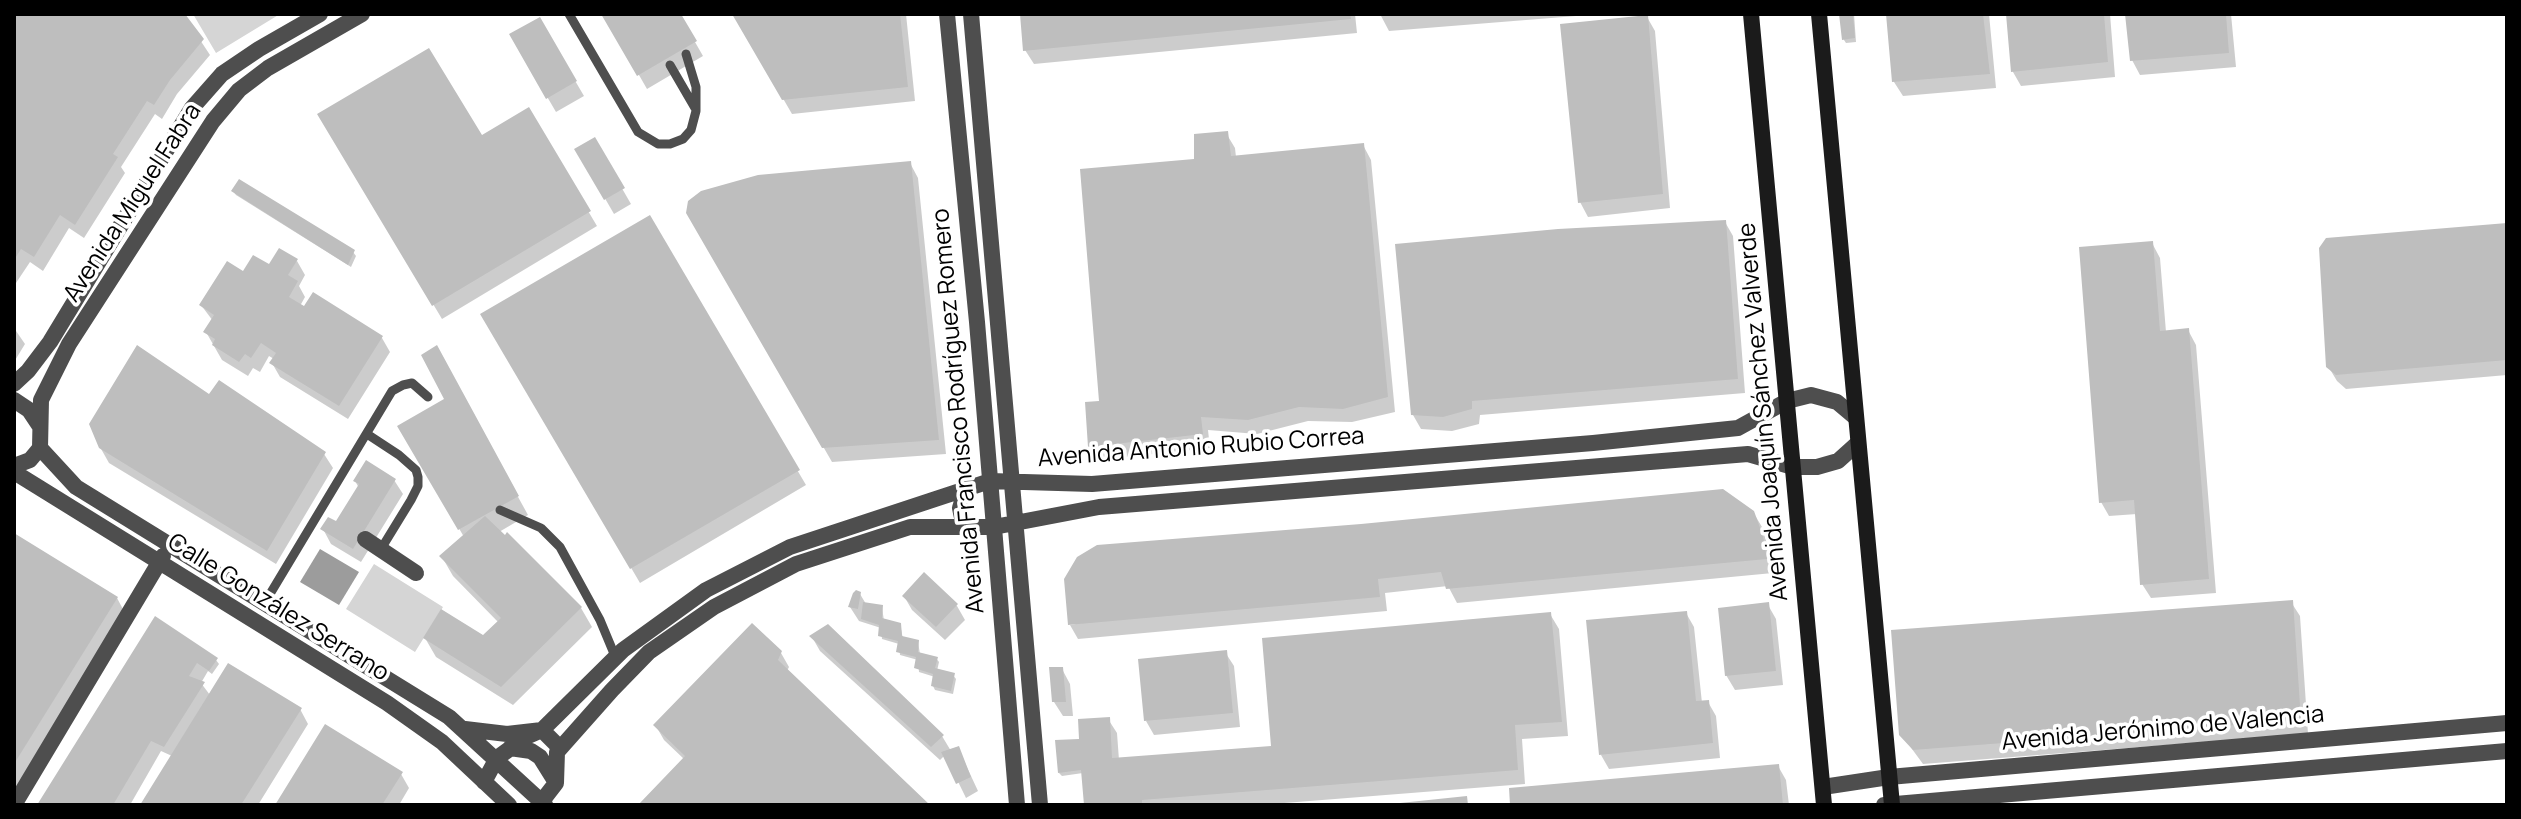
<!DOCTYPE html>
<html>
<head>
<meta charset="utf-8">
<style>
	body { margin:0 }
	#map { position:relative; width:2521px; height:819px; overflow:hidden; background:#fff; font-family:Manrope,sans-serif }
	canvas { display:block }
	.frame { position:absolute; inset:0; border:16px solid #000; pointer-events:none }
</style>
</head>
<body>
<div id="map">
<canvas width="2521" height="819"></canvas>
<div class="frame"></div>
</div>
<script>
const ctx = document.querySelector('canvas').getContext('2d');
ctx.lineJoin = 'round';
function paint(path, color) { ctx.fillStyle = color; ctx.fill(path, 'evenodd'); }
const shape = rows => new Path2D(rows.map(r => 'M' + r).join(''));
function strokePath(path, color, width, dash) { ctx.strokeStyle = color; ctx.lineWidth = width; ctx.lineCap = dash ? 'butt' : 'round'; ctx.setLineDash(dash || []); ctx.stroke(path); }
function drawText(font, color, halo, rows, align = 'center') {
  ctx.font = font + ' Manrope,sans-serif'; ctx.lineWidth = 7; ctx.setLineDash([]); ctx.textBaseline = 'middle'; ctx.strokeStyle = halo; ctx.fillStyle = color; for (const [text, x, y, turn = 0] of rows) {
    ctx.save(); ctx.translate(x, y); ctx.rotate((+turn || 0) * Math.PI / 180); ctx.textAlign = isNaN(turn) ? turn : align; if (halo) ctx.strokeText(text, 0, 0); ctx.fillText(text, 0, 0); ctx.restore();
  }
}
paint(shape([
	[193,14,280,14,216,53],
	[374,564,443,607,415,652,346,609]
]), '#d5d5d5');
paint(shape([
	[320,549,359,572,339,605,300,582]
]), '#9c9c9c');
paint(shape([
	[14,14,183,14,210,55,177,94,162,119,155,114,121,167,125,173,84,238,69,228,43,271,30,262,14,286],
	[604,14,679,14,703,56,647,89],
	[734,14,906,14,915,101,792,114],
	[1022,14,1355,14,1357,33,1034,64,1025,50],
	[1380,14,1601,14,1389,31],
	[1841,14,1854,14,1856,42,1846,43,1844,40],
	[1888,14,1989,14,1996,88,1903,96,1894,82],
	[2008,14,2110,14,2115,77,2021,86,2013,72],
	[2127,14,2231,14,2236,67,2140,75,2132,60],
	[1647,17,1655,31,1670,208,1588,217,1580,202],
	[539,19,584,96,556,112,511,35],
	[528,110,597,226,442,319,320,115,481,138],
	[1226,133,1235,148,1236,157,1363,145,1371,160,1395,412,1352,422,1308,421,1257,434,1208,430,1210,448,1098,460,1090,446,1101,403,1196,161],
	[594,140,631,204,614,214,577,150],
	[910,163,918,178,946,454,832,462,688,212],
	[233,191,353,252,356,256,351,267,236,195],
	[649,218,806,485,640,583,483,315],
	[1725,222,1733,236,1745,393,1480,415,1479,424,1452,431,1421,429,1413,415],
	[2507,225,2507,375,2346,389,2337,381,2328,366],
	[2152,243,2160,258,2166,332,2188,330,2196,345,2216,593,2151,598,2142,584,2137,514,2109,516,2101,502],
	[297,261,305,275,299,286,305,297,300,306,382,338,390,352,348,419,280,377,272,363,274,359,269,356,260,372,253,368,248,376,222,360,206,332,213,321,201,305,244,274],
	[14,328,25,344,14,362],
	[436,348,528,515,499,532,581,608,592,627,513,705,436,657,425,638,484,638,499,623,453,576,442,557,464,537,400,427,447,400],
	[210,397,324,454,333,468,276,564,109,463,100,447],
	[394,480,403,494,361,562,331,544,323,529,337,524,359,488,355,481],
	[1753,512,1762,527,1770,552,1773,573,1457,603,1448,586,1385,593,1387,611,1078,639,1070,625],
	[14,535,117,598,125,613,14,791],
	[925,575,957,606,965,620,945,640,912,610,904,596],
	[860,594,866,604,882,607,884,621,900,624,903,639,918,642,920,654,936,658,939,662,937,671,953,675,956,679,953,694,935,690,933,686,935,677,919,672,918,660,900,655,899,644,882,639,881,628,859,621,850,607],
	[2291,602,2300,616,2308,734,1923,764,1901,734],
	[1768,605,1776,619,1783,685,1735,690,1726,675],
	[1686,613,1694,627,1702,703,1708,702,1716,716,1720,758,1609,769,1601,755],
	[1550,614,1559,629,1568,736,1522,739,1525,784,1259,805,1086,805,1083,773,1062,776,1059,773,1081,741,1108,719,1117,733,1119,760,1273,747],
	[156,619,216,660,219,664,212,674,208,671,201,683,210,695,300,709,308,724,258,805,142,805,172,756,161,751,130,805,39,805],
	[812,637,942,736,951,751,958,748,978,791,966,798,945,755,940,760,820,651],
	[1225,652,1234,666,1240,727,1154,735,1146,721],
	[781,653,789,667,787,671,927,805,641,805,685,760,664,740,656,726],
	[1062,669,1070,684,1073,716,1063,716,1054,702],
	[1778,766,1786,780,1789,805,1512,805],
	[401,774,409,788,399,805,277,805]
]), '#0003');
paint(shape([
	[14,14,185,14,204,39,170,80,154,105,147,101,113,154,118,157,75,225,60,215,34,257,21,249,14,260],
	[601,14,681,14,697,41,637,76],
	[732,14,900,14,908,87,782,100],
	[1020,14,1350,14,1351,19,1023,51],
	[1839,14,1853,14,1855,38,1842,40],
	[1886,14,1983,14,1990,74,1892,82],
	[2006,14,2104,14,2108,62,2011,72],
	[2125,14,2226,14,2229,53,2130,61],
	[1648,15,1663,194,1578,203,1560,24],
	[540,17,577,81,546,99,509,34],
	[429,48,482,135,529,107,591,211,432,306,317,114],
	[1228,131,1231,156,1364,143,1388,397,1343,409,1299,407,1248,420,1201,417,1203,434,1088,447,1085,402,1099,401,1080,169,1194,159,1194,134],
	[595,137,625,188,604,200,574,149],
	[911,161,939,440,822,448,686,213,688,201,701,191,758,175],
	[239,179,355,250,348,265,231,191],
	[650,215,800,470,630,569,480,314],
	[1726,220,1738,379,1472,401,1472,409,1443,417,1411,415,1395,244,1558,229],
	[2507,223,2507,360,2336,375,2326,367,2319,248,2326,238],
	[2153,241,2160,331,2189,328,2209,579,2140,585,2134,500,2099,503,2079,247],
	[279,248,298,259,288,275,298,281,289,297,304,306,313,292,383,336,339,406,269,363,276,353,261,343,251,358,245,354,239,362,212,345,215,339,203,332,214,315,199,305,227,261,243,271,253,255,269,264],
	[137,345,209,394,219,380,326,452,267,551,99,448,89,424],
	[437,345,519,496,458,530,397,426,444,399,421,355],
	[366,460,396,479,353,549,320,529,328,517,336,521,359,484,353,481],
	[1723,489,1754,511,1763,536,1767,559,1446,589,1441,572,1378,579,1380,597,1068,625,1064,579,1077,557,1097,545,1361,524],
	[485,516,505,535,507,532,582,607,501,687,423,638,441,609,483,635,501,618,439,556],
	[14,533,118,597,14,764],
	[924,572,958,604,936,627,902,596],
	[856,590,861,592,858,609,848,607,853,593],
	[2293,600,2301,720,1913,750,1899,735,1891,630],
	[863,602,883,605,882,618,901,623,902,636,919,640,918,652,938,657,935,668,955,673,951,691,931,686,933,674,914,668,916,657,896,652,898,641,878,636,879,625,861,619],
	[1769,602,1776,671,1725,676,1718,608],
	[1687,611,1696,701,1709,700,1713,743,1599,755,1586,620],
	[1551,612,1562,722,1515,725,1518,770,1142,800,1142,805,1084,805,1081,770,1058,773,1055,740,1079,739,1078,719,1110,717,1112,758,1271,746,1262,638],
	[155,616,218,658,209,671,197,663,189,676,205,682,164,747,151,741,113,805,37,805],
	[752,623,782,651,778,660,930,805,638,805,685,756,653,725],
	[828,624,944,735,931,747,809,636],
	[1227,650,1233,713,1144,721,1138,659],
	[228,663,302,708,241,805,140,805],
	[1049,667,1063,667,1066,702,1052,702],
	[325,724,403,772,382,805,275,805],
	[959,746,971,777,956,784,941,752],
	[1779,764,1783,805,1510,805,1509,788],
	[1467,796,1468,805,1400,805,1400,803]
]), '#bebebe');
strokePath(shape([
	[569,14,638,132,658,144,670,144,683,139,691,130,696,111,696,87,686,54],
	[670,65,695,108],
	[367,434,399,455,416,470,418,477,418,486,411,500,381,549],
	[500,510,541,528,560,547,600,620,615,656],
	[264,604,392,391,403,385,412,383,428,397]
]), '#4e4e4e', 9);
strokePath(shape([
	[947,14,977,322,1017,805],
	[971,14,1040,805],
	[14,384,28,371,50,342,192,108,222,74,259,49,320,14],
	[14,400,29,410,39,425],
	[40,448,76,487,449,717,545,805],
	[14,466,30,460,40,448,41,400,69,344,213,121,239,90,268,68,362,14],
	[14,472,387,703,442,742,509,805],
	[964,527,960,508,966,489],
	[365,539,416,573],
	[465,729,507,734,542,730,560,748],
	[510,748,531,751,540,757,555,781],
	[484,782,497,758,526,737,542,730,623,650,706,590,790,547,990,481,1092,484,1593,443,1738,428,1787,401,1811,395,1837,402,1856,418],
	[1823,787,1889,777,2507,723],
	[14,805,163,556],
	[539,805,556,783,557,752,612,690,649,652,714,607,796,564,910,527,994,527,1099,507,1748,454,1793,467,1817,467,1838,461,1858,443],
	[1884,805,2507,751]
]), '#4e4e4e', 16);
strokePath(shape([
	[1751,14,1824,805],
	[1819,14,1892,805]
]), '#1b1b1b', 16);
drawText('24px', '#000', '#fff', [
	["Avenida Miguel Fabra",133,203,-57],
	["Avenida Francisco Rodríguez Romero",959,411,-95],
	["Avenida Joaquín Sánchez Valverde",1764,412,-95],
	["Avenida Antonio Rubio Correa",1201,448,-4],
	["Calle González Serrano",278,608,32],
	["Avenida Jerónimo de Valencia",2163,729,-5]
]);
</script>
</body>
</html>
